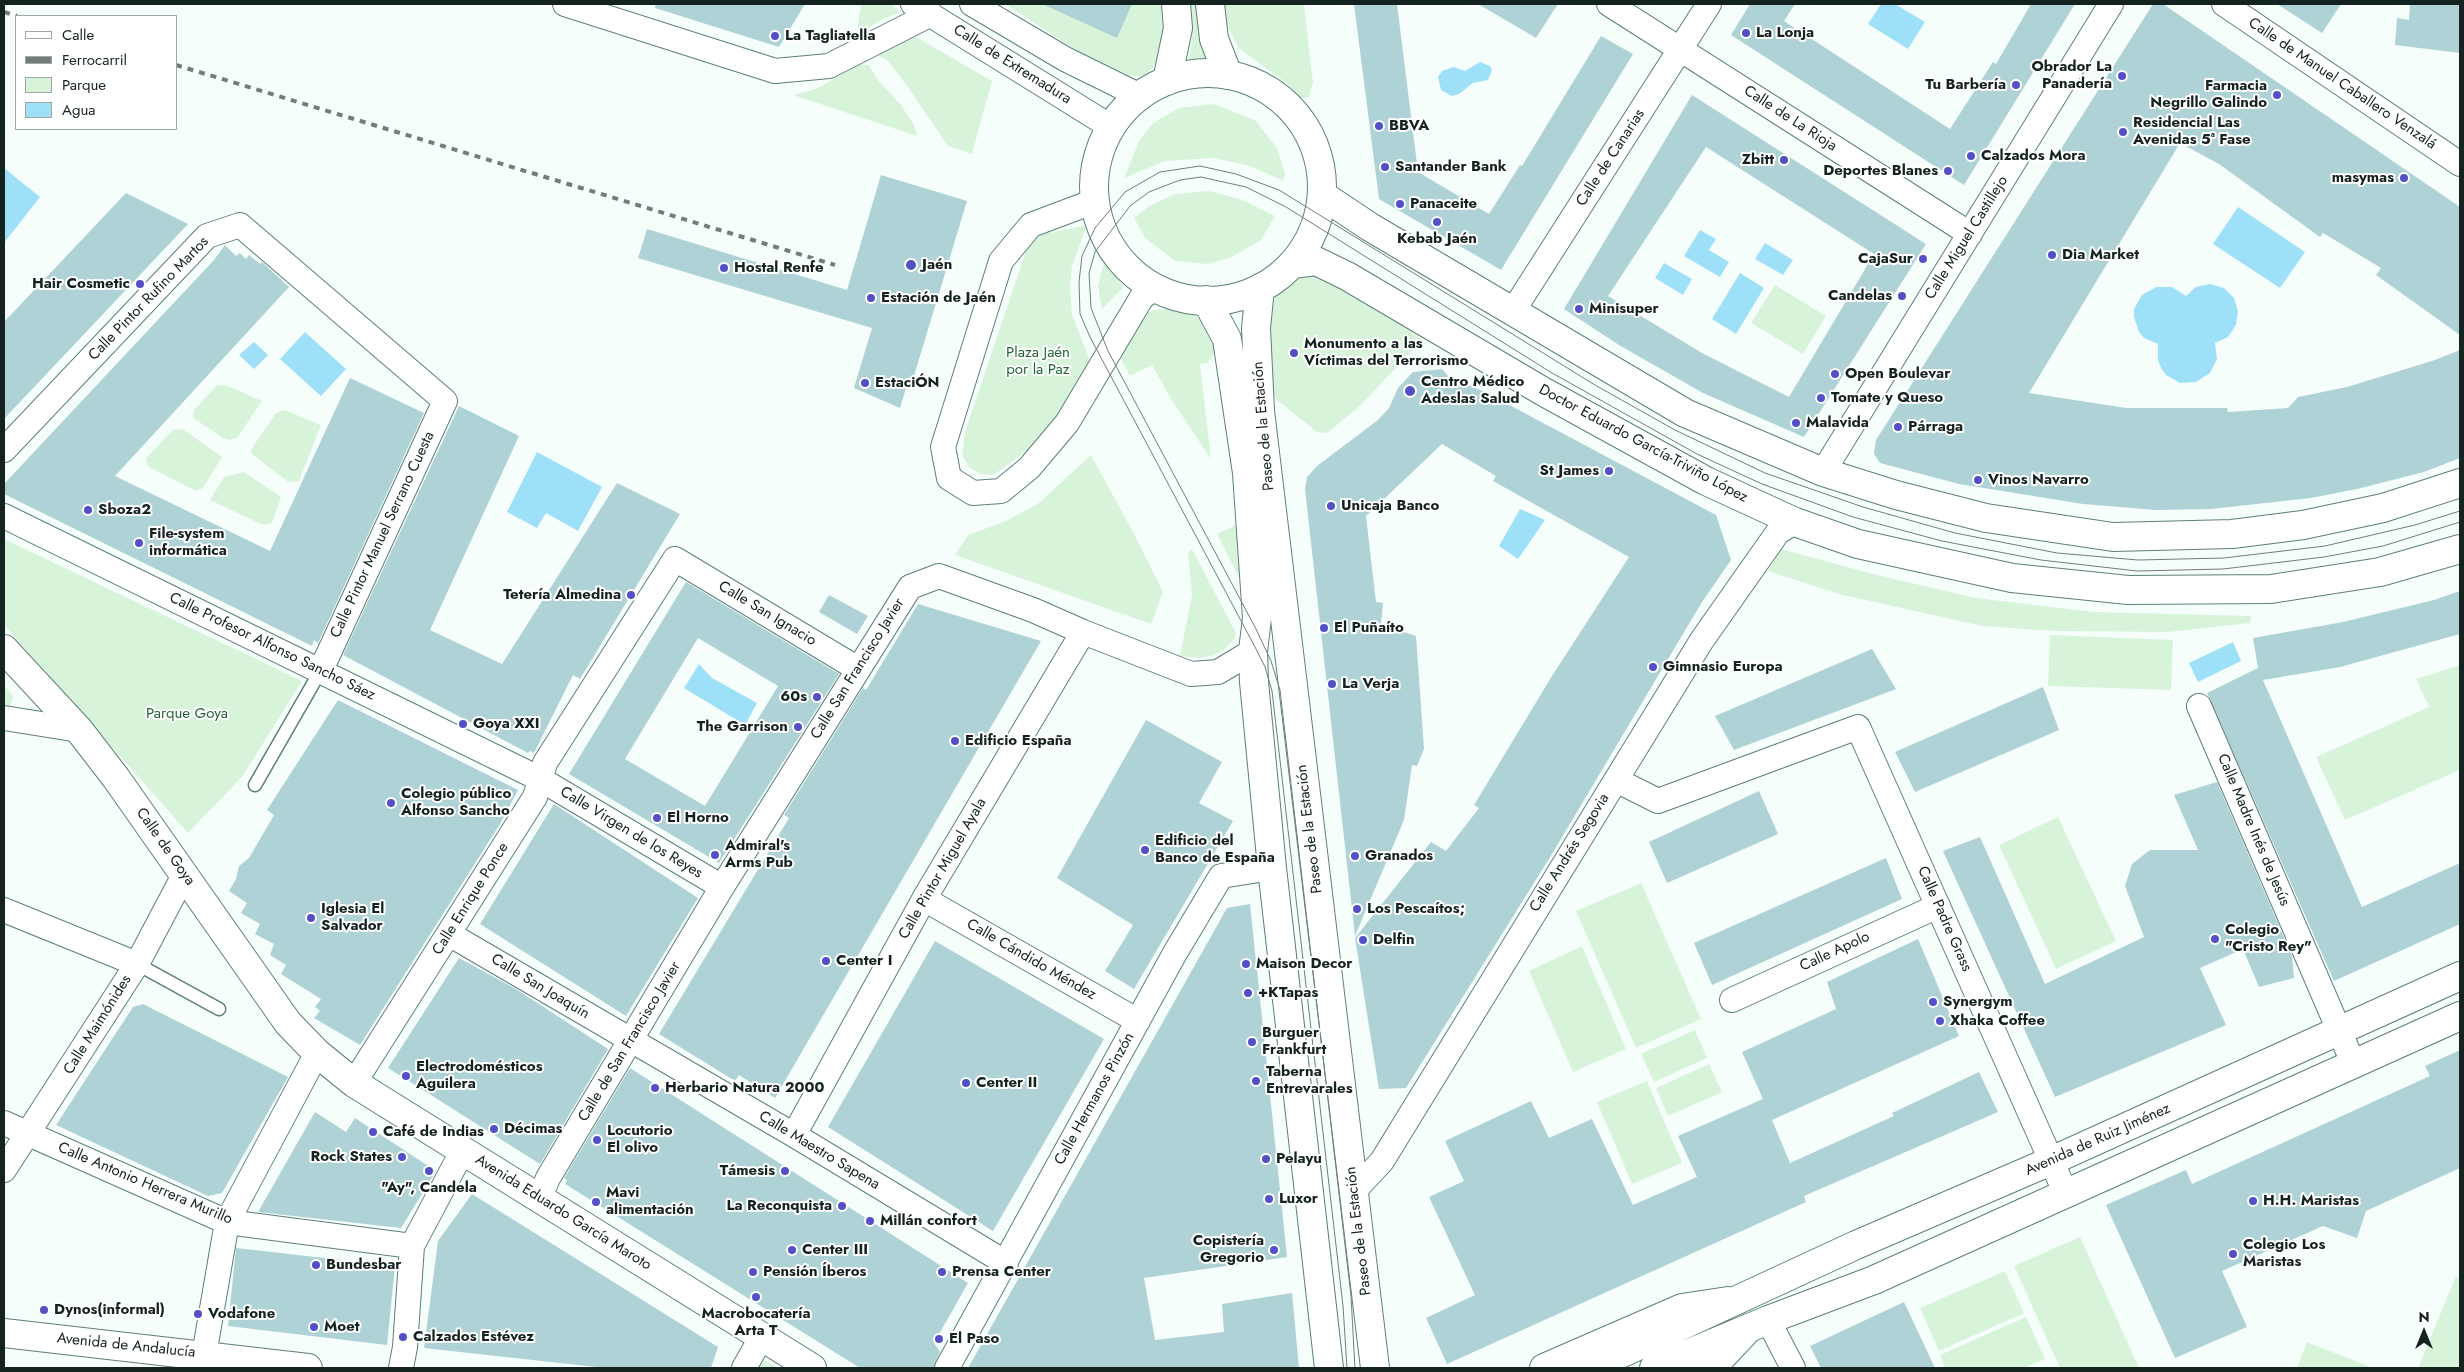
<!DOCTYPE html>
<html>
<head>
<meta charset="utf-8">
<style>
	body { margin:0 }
	#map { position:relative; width:2464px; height:1372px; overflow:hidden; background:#f6fefc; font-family:Jost,sans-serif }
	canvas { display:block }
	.frame { position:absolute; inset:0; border:5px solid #142220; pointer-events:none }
	.legend { position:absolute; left:15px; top:15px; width:162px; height:115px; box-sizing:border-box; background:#fff; border:1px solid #a1a7a6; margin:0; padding:6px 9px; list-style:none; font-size:15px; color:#142220 }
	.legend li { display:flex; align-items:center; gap:10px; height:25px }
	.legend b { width:25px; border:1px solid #a1a7a6 }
	.north { position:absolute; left:2399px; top:1307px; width:50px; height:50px; -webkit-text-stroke:4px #fff; paint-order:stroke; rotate:0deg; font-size:14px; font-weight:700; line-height:20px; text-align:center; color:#142220 }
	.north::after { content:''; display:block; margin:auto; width:18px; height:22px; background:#142220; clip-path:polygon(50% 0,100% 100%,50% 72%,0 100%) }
</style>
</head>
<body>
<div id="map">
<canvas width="2464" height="1372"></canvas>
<div class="frame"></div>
<ul class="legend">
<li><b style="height:6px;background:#fff"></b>Calle</li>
<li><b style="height:6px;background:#717d7b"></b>Ferrocarril</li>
<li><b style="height:14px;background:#d7f4db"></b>Parque</li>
<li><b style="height:14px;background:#9fe0f9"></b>Agua</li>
</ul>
<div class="north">N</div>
</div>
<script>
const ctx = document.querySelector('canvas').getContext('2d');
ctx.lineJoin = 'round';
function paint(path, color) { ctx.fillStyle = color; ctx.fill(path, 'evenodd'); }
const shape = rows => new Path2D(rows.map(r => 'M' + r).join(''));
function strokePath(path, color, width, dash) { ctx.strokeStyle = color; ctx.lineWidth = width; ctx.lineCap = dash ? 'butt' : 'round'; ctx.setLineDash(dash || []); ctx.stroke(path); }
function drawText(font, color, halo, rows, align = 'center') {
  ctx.font = font + ' Jost,sans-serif'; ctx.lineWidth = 4; ctx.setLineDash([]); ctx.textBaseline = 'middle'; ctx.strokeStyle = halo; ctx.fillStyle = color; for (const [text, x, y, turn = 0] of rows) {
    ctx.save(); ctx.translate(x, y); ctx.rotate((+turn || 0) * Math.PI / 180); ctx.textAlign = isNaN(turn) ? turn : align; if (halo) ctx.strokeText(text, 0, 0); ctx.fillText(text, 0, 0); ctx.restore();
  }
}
paint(shape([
	[861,4,890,4,900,12,879,21,859,34,857,33],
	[1005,4,1164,4,1165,45,1157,63,1145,76,1127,76,1082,54],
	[1191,4,1199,4,1213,61,1188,63,1192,39],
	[1225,4,1304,4,1313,83,1309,97,1299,98,1290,86,1239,48,1230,31,1224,12],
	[914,36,992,81,972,154,948,146,907,86,888,61,878,55],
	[859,65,869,65,878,80,901,105,914,125,917,136,793,95,816,89],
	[1214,104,1255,120,1277,148,1285,173,1283,181,1250,166,1213,158,1165,161,1124,178,1139,141,1153,123,1179,108],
	[1209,191,1243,200,1275,216,1261,240,1230,258,1207,264,1175,261,1145,238,1134,218,1149,206,1175,194],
	[1087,225,1072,266,1070,286,1072,315,1090,361,1063,412,1044,438,994,475,980,474,969,467,962,455,965,432,1031,236],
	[1104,263,1124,287,1102,309,1098,286],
	[1324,274,1379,307,1422,340,1361,405,1327,433,1317,432,1272,396,1266,350,1270,306,1278,288,1298,277],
	[1775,285,1826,316,1803,354,1751,323],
	[1174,308,1195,315,1204,324,1212,338,1215,353,1207,363,1200,364,1211,459,1171,399,1152,365,1130,376,1113,344,1141,315,1155,310],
	[217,385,228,386,262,401,237,438,229,440,223,438,193,418,194,410],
	[285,410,321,425,299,481,288,482,251,453,252,448,276,413],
	[174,429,184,430,222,457,203,488,196,491,149,467,146,462,146,458],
	[1091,455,1133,532,1163,592,1151,624,955,555,968,535,1006,521,1039,503],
	[244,472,281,497,272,523,263,525,210,500,224,477],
	[1238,524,1245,589,1217,534],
	[4,539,302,681,242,777,188,833,4,625],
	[1192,549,1236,633,1233,641,1222,651,1212,656,1200,658,1180,656,1192,595,1188,553],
	[1781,549,1873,574,1976,598,2094,612,2251,616,2250,623,2168,632,2054,631,1982,626,1839,594,1768,571],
	[2050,635,2173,640,2171,690,2048,686],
	[2460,665,2460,770,2345,820,2316,757,2429,707,2416,679],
	[4,685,13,696,10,708,4,705],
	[2058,817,2116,941,2056,969,1999,845],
	[1641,883,1701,1019,1636,1048,1576,911],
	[1582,946,1626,1049,1573,1072,1529,971],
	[1695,1030,1707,1058,1654,1082,1641,1054],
	[1709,1064,1722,1092,1668,1116,1656,1088],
	[1647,1081,1682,1163,1632,1184,1597,1102],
	[2080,1237,2139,1368,2060,1368,2014,1266],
	[2005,1271,2024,1313,1939,1351,1920,1308],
	[2456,1276,2460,1278,2460,1368,2418,1368],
	[2026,1317,2045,1359,2024,1368,1945,1368,1940,1355],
	[2307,1342,2373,1368,2297,1368],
	[762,1359,778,1368,758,1368]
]), '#d7f4db');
paint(shape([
	[1881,4,1895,4,1925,22,1908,49,1868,24],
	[1480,62,1490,66,1492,70,1488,80,1473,83,1459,94,1452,96,1441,90,1438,77,1442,71,1454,67,1465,71],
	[4,168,40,197,4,243],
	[2238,207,2305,252,2280,288,2213,244],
	[1700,230,1716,239,1709,250,1729,262,1720,277,1684,256],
	[1765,243,1793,260,1783,275,1755,259],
	[1664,263,1692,279,1683,295,1655,278],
	[1740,273,1764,288,1736,334,1712,319],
	[2210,284,2224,288,2234,298,2238,311,2236,325,2228,337,2215,343,2217,359,2210,373,2196,382,2180,383,2166,375,2161,368,2158,360,2158,344,2144,338,2139,332,2134,317,2134,309,2142,295,2156,287,2172,287,2186,296,2196,287],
	[305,332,346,369,321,396,280,359],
	[254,342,268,355,254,369,239,355],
	[537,452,602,487,578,531,546,513,537,528,507,512],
	[1520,509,1545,520,1518,559,1499,546],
	[2233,642,2241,661,2198,682,2189,663],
	[699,664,712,678,757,703,745,725,684,688]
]), '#9fe0f9');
paint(shape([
	[656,4,805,4,779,47,655,8],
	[1042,4,1132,4,1117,38],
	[1354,4,1397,4,1418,172,1489,214,1520,165,1522,166,1601,36,1633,54,1501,270,1379,199],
	[1478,4,1558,4,1536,38],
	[1750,4,1795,4,1784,21,1950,129,1993,62,1996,64,2031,4,2075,4,1964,185,1731,35],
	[2153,4,2163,4,2460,207,2460,335,2376,275,2381,268,2323,233,2320,237,2219,164,2180,143,2029,393,2126,408,2227,408,2228,412,2288,408,2298,397,2347,387,2435,360,2460,350,2460,458,2424,472,2357,489,2311,498,2211,509,2156,510,2083,504,1959,484,1880,463,1874,454,1876,440],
	[2277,4,2341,4,2322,33],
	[2410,4,2460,4,2460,53,2395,45,2397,18,2409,20],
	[1692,95,1926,244,1804,437,1703,393,1619,345,1564,309],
	[1706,147,1874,254,1789,397,1702,353,1608,296],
	[881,175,967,201,913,379,909,378,900,408,854,388,872,328,638,258,647,229,847,290],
	[126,193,188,224,4,419,4,322],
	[225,245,236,256,240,253,246,259,249,255,260,264,262,262,289,287,115,476,270,551,350,378,424,413,318,643,314,640,312,646,4,494,4,484,214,260],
	[1442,369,1449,377,1485,392,1716,515,1731,560,1702,602,1552,854,1406,1088,1379,1089,1355,938,1431,842,1446,851,1479,808,1474,805,1552,676,1629,557,1493,481,1496,476,1442,444,1366,516,1376,602,1383,603,1381,624,1416,636,1424,749,1417,766,1412,765,1404,820,1355,936,1305,489,1307,477,1317,466,1378,420,1389,408,1398,388,1413,372],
	[459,406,519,436,430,630,502,664,617,483,680,514,580,679,573,675,534,753,530,751,528,753,343,655],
	[686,582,839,674,719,863,569,774],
	[698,638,778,686,705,806,625,759],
	[2460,591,2460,634,2340,667,2263,680,2362,907,2460,863,2460,924,2334,981,2207,693,2258,668,2253,638,2343,622,2434,600],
	[829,595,868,616,857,634,819,612],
	[918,604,1041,641,775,1098,739,1075,735,1081,659,1034,789,818,784,815,863,688,866,690],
	[1872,649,1896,689,1734,750,1715,716],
	[2043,687,2059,730,1915,792,1895,752],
	[338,700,518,790,500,824,360,1045,314,1018,320,1011,315,1007,321,999,281,974,286,965,270,955,274,944,255,934,260,924,241,913,247,903,229,891,236,879,239,866,249,858,274,815,267,810],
	[1146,720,1222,762,1199,803,1233,821,1134,989,1105,971,1133,925,1057,878],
	[2217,782,2292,956,2294,978,2259,987,2243,949,2200,968,2226,1025,2055,1097,1943,851,1980,837,2045,984,2144,937,2125,886,2132,864,2150,850,2198,850,2174,795],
	[1759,791,1778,834,1667,883,1649,842],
	[554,804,698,898,626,1016,480,924],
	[1886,858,1902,899,1712,985,1694,943],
	[1250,904,1287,1257,1144,1278,1155,1340,1224,1332,1222,1304,1292,1293,1299,1368,968,1368,1227,908],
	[1918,939,1959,1036,1772,1120,1790,1163,1894,1116,1892,1113,1979,1072,1998,1112,1804,1196,1806,1202,1447,1364,1426,1318,1475,1295,1429,1197,1464,1181,1445,1141,1531,1101,1549,1138,1592,1119,1633,1205,1697,1177,1678,1136,1763,1099,1742,1052,1836,1009,1827,982],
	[935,941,1104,1039,993,1231,828,1127],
	[459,958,516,989,608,1049,540,1164,388,1068],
	[143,1004,288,1077,222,1193,208,1196,56,1125,133,1007],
	[2460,1050,2460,1168,2366,1211,2357,1238,2323,1226,2222,1271,2247,1327,2175,1358,2106,1205,2186,1170,2192,1184,2430,1076,2425,1066],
	[630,1068,968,1283,934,1343,940,1352,933,1368,860,1368,565,1184,567,1180,564,1178],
	[315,1112,346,1132,355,1118,436,1171,401,1228,258,1212],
	[472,1194,718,1347,711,1368,605,1368,424,1348,438,1241],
	[236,1248,395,1266,387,1345,228,1326],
	[1904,1302,1935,1368,1821,1368,1810,1346]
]), '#aed2d6');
const service = shape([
	[255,785,321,670],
	[137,964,219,1009]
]);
const minor = shape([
	[565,4,775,71,829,66,931,14],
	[913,4,1111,127],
	[972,4,1065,59,1140,96],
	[1609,4,1970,234],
	[2224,4,2460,164],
	[1095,201,1031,225,1001,261,943,447,949,478,973,493,1001,491,1029,468,1067,423,1142,297,1156,288],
	[1513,311,1709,4],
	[4,450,207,236,240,225,445,401,321,670],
	[1823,472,2111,4],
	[4,516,540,779,722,887],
	[2199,706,2354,1065],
	[4,718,79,730],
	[1616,780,1658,801,1858,727,2066,1194],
	[924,899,1138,1021],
	[4,910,137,964],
	[449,934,794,1135,1006,1263],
	[1732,1000,1938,906],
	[354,1083,535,797,545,763,675,559,858,669],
	[4,1123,227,1222,412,1246],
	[794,1135,924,899,1083,632],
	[4,1170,137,964,184,875],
	[1354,1191,1382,1161,1702,640,1778,532,1795,522],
	[540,1197,548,1178,722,887,910,587,939,576,1033,610,1083,632,1191,674,1218,672,1253,651],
	[1768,1320,1793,1368],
	[204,1355,227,1222,317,1053],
	[401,1368,405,1347,412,1246,463,1150],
	[744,1368,761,1338],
	[947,1368,1175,953,1221,876,1272,868]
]);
const tertiary = shape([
	[4,649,79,730,116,778,288,1023,317,1053,354,1083,812,1368],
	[1544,1368,1682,1308,1728,1301],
	[1704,1368,1715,1364,1749,1328]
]);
const primary = shape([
	[1210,4,1214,39,1228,75],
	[1167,81,1178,28,1176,4],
	[1260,288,1256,328,1260,411,1375,1368],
	[1206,300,1227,339,1247,473,1257,618,1253,651,1254,682,1272,868,1329,1368],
	[4,1333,308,1368],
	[1590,1368,1856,1245,2051,1161,2460,976],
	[1654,1368,1768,1320,1874,1280,2460,1016]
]);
const trunk = shape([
	'1094 187a114 114 0 1 1 228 0a114 114 0 1 1-228 0Z',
	[1322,195,1370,227,1685,413,1823,472,1896,495,1986,518,2113,537,2232,534,2303,525,2383,508,2460,483],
	[1292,264,1316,261,1347,276,1544,392,1706,481,1795,522,1858,544,2012,578,2128,590,2271,589,2380,572,2460,549]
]);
strokePath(service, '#5d7f7a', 15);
strokePath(minor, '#5d7f7a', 26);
strokePath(tertiary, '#5d7f7a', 30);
strokePath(primary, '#5d7f7a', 30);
strokePath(trunk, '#5d7f7a', 30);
strokePath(service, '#fff', 12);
strokePath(minor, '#fff', 24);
strokePath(tertiary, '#fff', 28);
strokePath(primary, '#fff', 28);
strokePath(trunk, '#fff', 28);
strokePath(shape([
	[1347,1368,1343,1306,1272,691,1265,667,1255,647,1090,337,1080,314,1079,282,1082,256,1095,228,1125,192,1160,172,1200,166,1236,174,1279,190,1595,385,1675,430,1765,473,1863,507,1955,533,2057,553,2138,560,2224,558,2325,546,2415,525,2460,511],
	[1355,1368,1351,1296,1280,690,1271,661,1256,629,1108,351,1091,308,1089,273,1095,252,1130,206,1149,192,1180,180,1201,177,1246,187,1286,207,1552,373,1697,454,1762,484,1853,517,1942,541,2041,560,2137,571,2223,569,2324,557,2383,546,2460,522]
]), '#717d7b', 1);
strokePath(shape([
	[4,12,17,16],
	[176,65,835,265]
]), '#717d7b', 4, [6, 6]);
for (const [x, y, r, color] of [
	[1746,33,5,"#534fc6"],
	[775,36,5,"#534fc6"],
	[2122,76,5,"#534fc6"],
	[2016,85,5,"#534fc6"],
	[2277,95,5,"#534fc6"],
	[1379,126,5,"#534fc6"],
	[2123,132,5,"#534fc6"],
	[1971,156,5,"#534fc6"],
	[1784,160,5,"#534fc6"],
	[1385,167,5,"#534fc6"],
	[1948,171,5,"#534fc6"],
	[2404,178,5,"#534fc6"],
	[1400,204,5,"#534fc6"],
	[1437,222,5,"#534fc6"],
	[2052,255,5,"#534fc6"],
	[1923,259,5,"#534fc6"],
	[911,265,6,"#534fc6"],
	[724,268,5,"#534fc6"],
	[140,284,5,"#534fc6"],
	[1902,296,5,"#534fc6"],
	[871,298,5,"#534fc6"],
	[1579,309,5,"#534fc6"],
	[1294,353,5,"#534fc6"],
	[1835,374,5,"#534fc6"],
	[865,383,5,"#534fc6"],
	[1410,391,6,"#534fc6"],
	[1821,398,5,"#534fc6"],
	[1796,423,5,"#534fc6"],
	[1898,427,5,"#534fc6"],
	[1609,471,5,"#534fc6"],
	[1978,480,5,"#534fc6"],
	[1331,506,5,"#534fc6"],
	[88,510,5,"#534fc6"],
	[139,543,5,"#534fc6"],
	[631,595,5,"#534fc6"],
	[1324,628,5,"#534fc6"],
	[1653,667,5,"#534fc6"],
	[1332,684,5,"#534fc6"],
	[817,697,5,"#534fc6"],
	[463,724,5,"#534fc6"],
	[798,727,5,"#534fc6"],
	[955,741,5,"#534fc6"],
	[391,803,5,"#534fc6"],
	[657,818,5,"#534fc6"],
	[1145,850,5,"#534fc6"],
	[715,855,5,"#534fc6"],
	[1355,856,5,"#534fc6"],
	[1357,909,5,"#534fc6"],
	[311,918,5,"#534fc6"],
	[2215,939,5,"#534fc6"],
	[1363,940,5,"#534fc6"],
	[826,961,5,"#534fc6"],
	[1246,964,5,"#534fc6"],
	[1248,993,5,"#534fc6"],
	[1933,1002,5,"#534fc6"],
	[1940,1021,5,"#534fc6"],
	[1252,1042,5,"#534fc6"],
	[406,1076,5,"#534fc6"],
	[1256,1081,5,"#534fc6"],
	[966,1083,5,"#534fc6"],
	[655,1088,5,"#534fc6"],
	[494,1129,5,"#534fc6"],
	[373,1132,5,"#534fc6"],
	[597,1140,5,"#534fc6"],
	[402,1157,5,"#534fc6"],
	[1266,1159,5,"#534fc6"],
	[429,1171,5,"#534fc6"],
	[785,1171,5,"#534fc6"],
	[1269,1199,5,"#534fc6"],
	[2253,1201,5,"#534fc6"],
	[596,1202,5,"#534fc6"],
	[842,1206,5,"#534fc6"],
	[870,1221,5,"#534fc6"],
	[792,1250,5,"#534fc6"],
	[1274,1250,5,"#534fc6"],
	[2233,1254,5,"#534fc6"],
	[316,1265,5,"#534fc6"],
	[753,1272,5,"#534fc6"],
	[942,1272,5,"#534fc6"],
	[756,1297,5,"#534fc6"],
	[44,1310,5,"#534fc6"],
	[198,1314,5,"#534fc6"],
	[314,1327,5,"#534fc6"],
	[403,1337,5,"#534fc6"],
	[939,1339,5,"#534fc6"]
]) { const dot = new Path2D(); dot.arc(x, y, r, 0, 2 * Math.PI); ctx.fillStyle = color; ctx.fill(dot); strokePath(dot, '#fff', 2); }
drawText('bold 15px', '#142220', '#fff', [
	["La Lonja",1756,33],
	["La Tagliatella",785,36],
	["Obrador La",2112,67,"right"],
	["Panadería",2112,84,"right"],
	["Tu Barbería",2006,85,"right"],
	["Farmacia",2267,86,"right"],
	["Negrillo Galindo",2267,103,"right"],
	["Residencial Las",2133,123],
	["Avenidas 5ª Fase",2133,140],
	["BBVA",1389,126],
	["Calzados Mora",1981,156],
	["Zbitt",1774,160,"right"],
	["Santander Bank",1395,167],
	["Deportes Blanes",1938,171,"right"],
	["masymas",2394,178,"right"],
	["Panaceite",1410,204],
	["Kebab Jaén",1437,239,"center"],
	["Dia Market",2062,255],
	["CajaSur",1913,259,"right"],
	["Jaén",922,265],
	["Hostal Renfe",734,268],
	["Hair Cosmetic",130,284,"right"],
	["Candelas",1892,296,"right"],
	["Estación de Jaén",881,298],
	["Minisuper",1589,309],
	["Monumento a las",1304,344],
	["Víctimas del Terrorismo",1304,361],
	["Open Boulevar",1845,374],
	["Centro Médico",1421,382],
	["Adeslas Salud",1421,399],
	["EstaciÓN",875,383],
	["Tomate y Queso",1831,398],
	["Malavida",1806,423],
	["Párraga",1908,427],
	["St James",1599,471,"right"],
	["Vinos Navarro",1988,480],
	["Unicaja Banco",1341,506],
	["Sboza2",98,510],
	["File-system",149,534],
	["informática",149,551],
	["Tetería Almedina",621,595,"right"],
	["El Puñaíto",1334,628],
	["Gimnasio Europa",1663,667],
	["La Verja",1342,684],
	["60s",807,697,"right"],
	["Goya XXI",473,724],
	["The Garrison",788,727,"right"],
	["Edificio España",965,741],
	["Colegio público",401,794],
	["Alfonso Sancho",401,811],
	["El Horno",667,818],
	["Edificio del",1155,841],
	["Banco de España",1155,858],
	["Admiral's",725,846],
	["Arms Pub",725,863],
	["Granados",1365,856],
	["Iglesia El",321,909],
	["Salvador",321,926],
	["Los Pescaítos;",1367,909],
	["Colegio",2225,930],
	["\"Cristo Rey\"",2225,947],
	["Delfin",1373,940],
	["Center I",836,961],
	["Maison Decor",1256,964],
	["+KTapas",1258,993],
	["Synergym",1943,1002],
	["Xhaka Coffee",1950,1021],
	["Burguer",1262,1033],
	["Frankfurt",1262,1050],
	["Electrodomésticos",416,1067],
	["Aguilera",416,1084],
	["Taberna",1266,1072],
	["Entrevarales",1266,1089],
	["Center II",976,1083],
	["Herbario Natura 2000",665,1088],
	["Décimas",504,1129],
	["Locutorio",607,1131],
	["El olivo",607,1148],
	["Café de Indias",383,1132],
	["Rock States",392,1157,"right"],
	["Pelayu",1276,1159],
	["Támesis",775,1171,"right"],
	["\"Ay\", Candela",429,1188,"center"],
	["Mavi",606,1193],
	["alimentación",606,1210],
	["Luxor",1279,1199],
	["H.H. Maristas",2263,1201],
	["La Reconquista",832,1206,"right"],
	["Millán confort",880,1221],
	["Copistería",1264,1241,"right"],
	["Gregorio",1264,1258,"right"],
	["Colegio Los",2243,1245],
	["Maristas",2243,1262],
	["Center III",802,1250],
	["Bundesbar",326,1265],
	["Pensión Íberos",763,1272],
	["Prensa Center",952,1272],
	["Dynos(informal)",54,1310],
	["Vodafone",208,1314],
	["Macrobocatería",756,1314,"center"],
	["Arta T",756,1331,"center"],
	["Moet",324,1327],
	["Calzados Estévez",413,1337],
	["El Paso",949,1339]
], 'left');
drawText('15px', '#142220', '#fff', [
	["Calle de Extremadura",1012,65,32],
	["Calle de Manuel Caballero Venzalá",2342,84,34],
	["Calle de La Rioja",1790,119,33],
	["Calle de Canarias",1611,158,-57],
	["Calle Miguel Castillejo",1967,238,-58],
	["Calle Pintor Rufino Martos",149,299,-46],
	["Paseo de la Estación",1264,426,-95],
	["Doctor Eduardo García-Triviño López",1643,444,28],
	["Calle Pintor Manuel Serrano Cuesta",383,535,-65],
	["Calle San Ignacio",767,614,31],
	["Calle Profesor Alfonso Sancho Sáez",272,647,26],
	["Calle San Francisco Javier",858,669,-58],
	["Paseo de la Estación",1310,829,-97],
	["Calle Madre Inés de Jesús",2253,830,67],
	["Calle Virgen de los Reyes",631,833,31],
	["Calle de Goya",165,847,55],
	["Calle Andrés Segovia",1570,853,-58],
	["Calle Pintor Miguel Ayala",943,869,-60],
	["Calle Enrique Ponce",471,899,-58],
	["Calle Padre Grass",1944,919,66],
	["Calle Apolo",1835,952,-25],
	["Calle Cándido Méndez",1031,960,30],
	["Calle San Joaquín",540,987,31],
	["Calle Maimónides",98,1025,-58],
	["Calle de San Francisco Javier",630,1042,-59],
	["Calle Hermanos Pinzón",1095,1099,-61],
	["Avenida de Ruiz Jiménez",2098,1140,-24],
	["Calle Maestro Sapena",819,1151,31],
	["Calle Antonio Herrera Murillo",145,1184,23],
	["Avenida Eduardo García Maroto",563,1213,32],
	["Paseo de la Estación",1359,1231,-97],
	["Avenida de Andalucía",126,1346,6]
]);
drawText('15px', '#246534', '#fff', [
	["Plaza Jaén",1038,353],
	["por la Paz",1038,370],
	["Parque Goya",187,714]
]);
</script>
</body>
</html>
